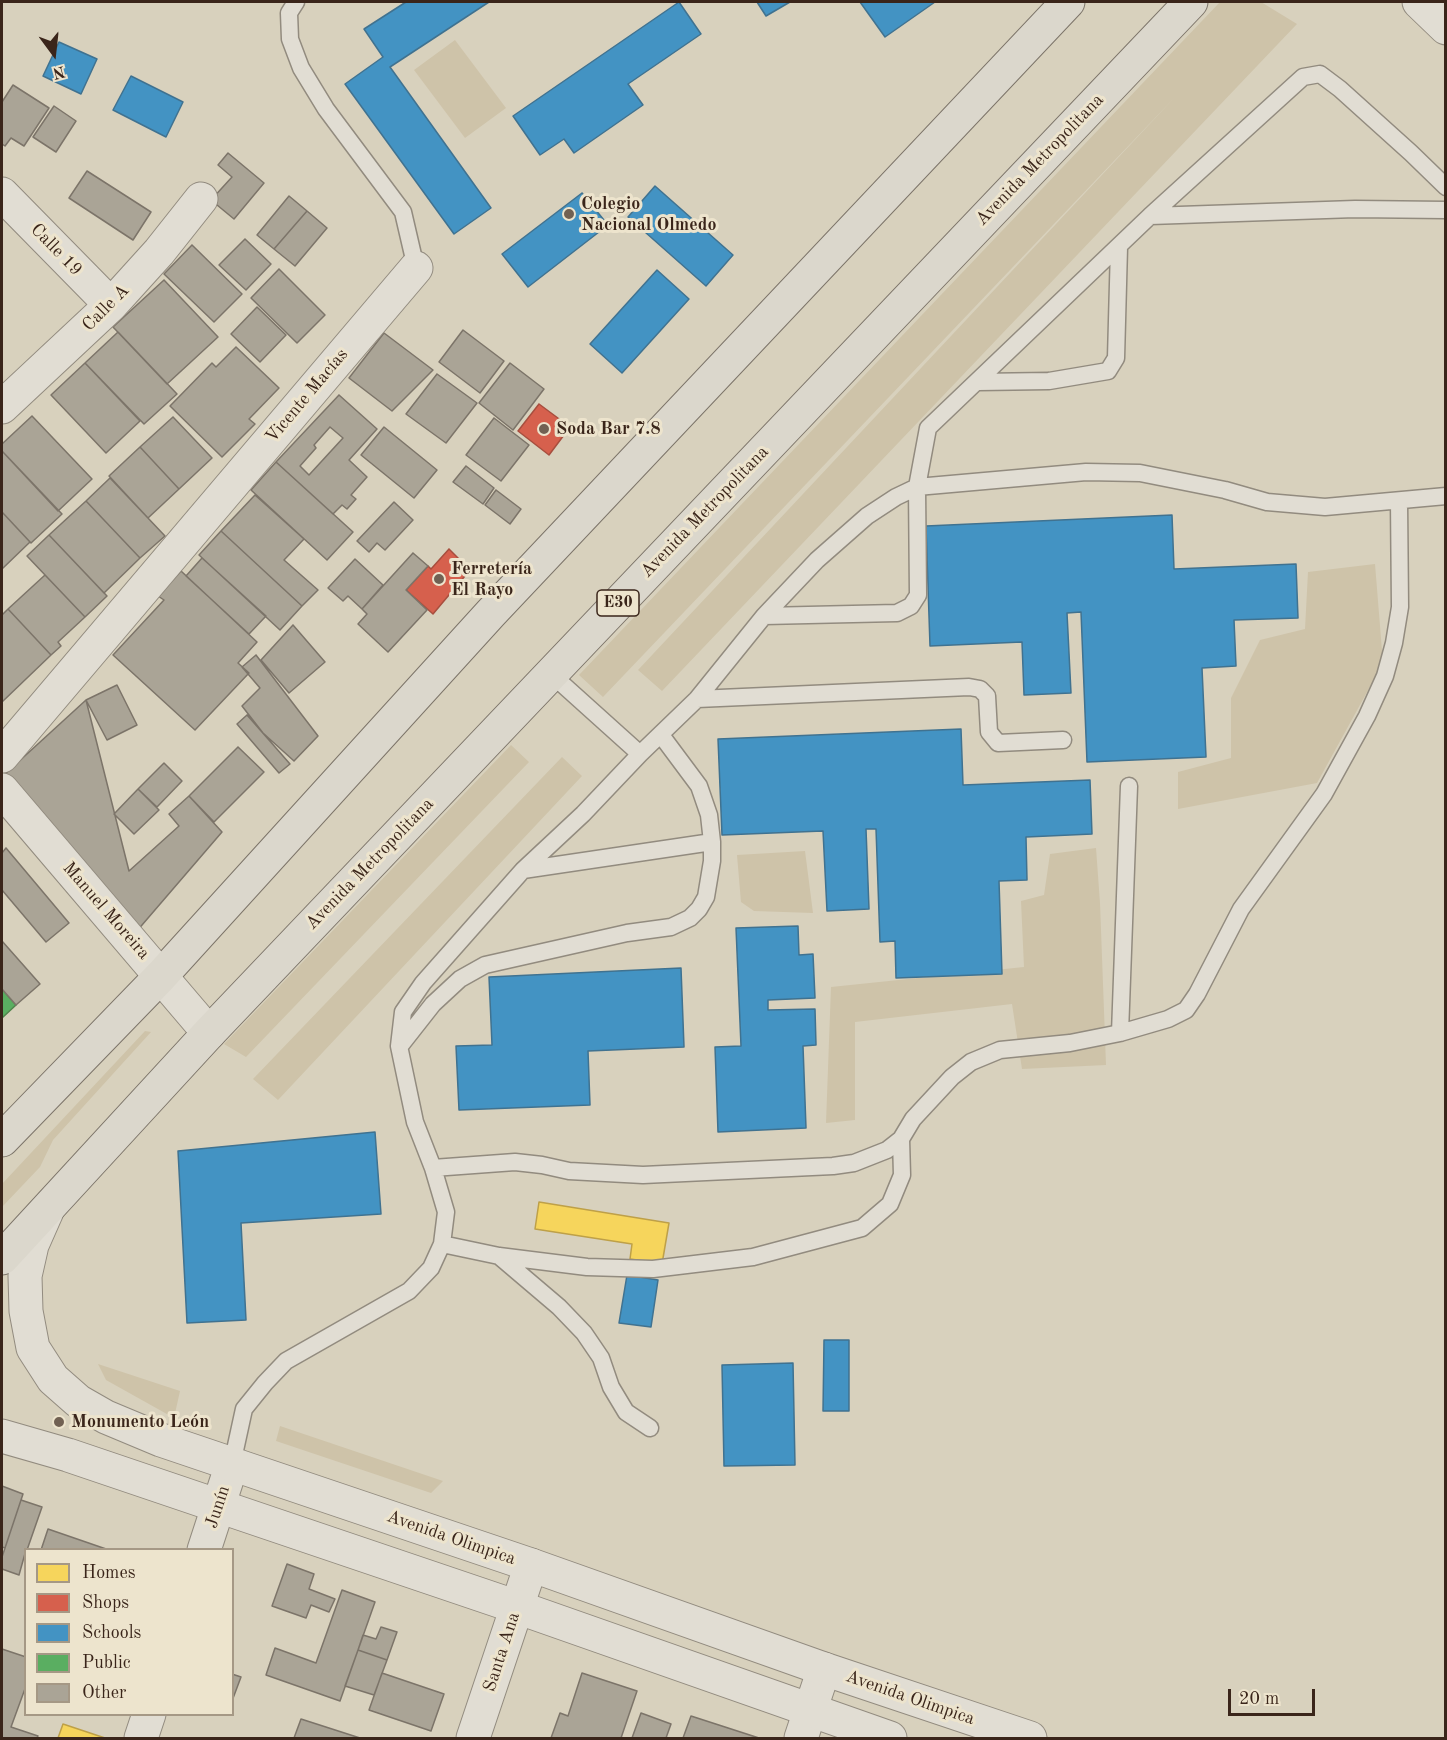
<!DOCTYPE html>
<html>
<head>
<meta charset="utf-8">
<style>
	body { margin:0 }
	#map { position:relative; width:1447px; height:1740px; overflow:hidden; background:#d8d1bd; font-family:"Old Standard TT",serif }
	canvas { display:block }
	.frame { position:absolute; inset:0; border:3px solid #3a251a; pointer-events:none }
	.legend { position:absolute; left:24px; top:1548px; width:210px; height:168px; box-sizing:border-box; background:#ede4cd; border:2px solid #a59885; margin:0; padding:8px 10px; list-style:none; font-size:18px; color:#3a251a }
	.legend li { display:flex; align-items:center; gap:12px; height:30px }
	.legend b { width:30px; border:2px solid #a59885 }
	.north { position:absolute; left:24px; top:24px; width:60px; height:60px; -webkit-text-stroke:4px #ede4cd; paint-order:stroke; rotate:165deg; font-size:16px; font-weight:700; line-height:24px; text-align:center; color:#3a251a }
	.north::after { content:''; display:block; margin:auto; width:21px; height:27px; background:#3a251a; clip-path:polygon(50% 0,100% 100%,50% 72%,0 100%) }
	.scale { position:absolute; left:1228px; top:1689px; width:87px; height:27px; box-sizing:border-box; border:3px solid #3a251a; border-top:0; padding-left:8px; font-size:18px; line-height:21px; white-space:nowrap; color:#3a251a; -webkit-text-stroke:4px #ede4cd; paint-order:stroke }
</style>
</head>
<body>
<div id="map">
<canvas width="1447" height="1740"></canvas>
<div class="frame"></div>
<ul class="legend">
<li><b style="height:16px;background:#f6d55c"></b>Homes</li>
<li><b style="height:16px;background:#d6604d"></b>Shops</li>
<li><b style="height:16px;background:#4393c3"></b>Schools</li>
<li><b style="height:16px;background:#5aae61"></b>Public</li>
<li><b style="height:16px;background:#aaa496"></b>Other</li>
</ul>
<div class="north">N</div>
<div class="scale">20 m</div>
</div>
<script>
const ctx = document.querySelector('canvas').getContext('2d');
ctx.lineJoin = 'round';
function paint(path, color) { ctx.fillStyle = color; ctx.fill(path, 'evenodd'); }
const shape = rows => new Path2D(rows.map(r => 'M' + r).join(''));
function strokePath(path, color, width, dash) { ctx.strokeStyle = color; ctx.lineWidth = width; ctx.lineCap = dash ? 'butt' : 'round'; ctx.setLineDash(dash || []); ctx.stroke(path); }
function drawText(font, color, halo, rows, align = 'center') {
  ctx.font = font + ' "Old Standard TT",serif'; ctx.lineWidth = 6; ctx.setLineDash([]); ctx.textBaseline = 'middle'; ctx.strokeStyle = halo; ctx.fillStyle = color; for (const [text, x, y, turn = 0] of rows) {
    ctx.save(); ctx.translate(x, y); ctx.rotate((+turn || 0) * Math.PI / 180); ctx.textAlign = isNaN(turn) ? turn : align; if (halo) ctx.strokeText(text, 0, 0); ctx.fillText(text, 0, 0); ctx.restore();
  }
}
paint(shape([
	[1220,2,1261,2,1297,24,662,691,638,670,1175,97,603,697,579,675],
	[455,40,506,108,465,138,414,70],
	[1375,564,1383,663,1317,783,1178,809,1178,772,1231,758,1231,698,1260,640,1305,629,1308,572],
	[511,745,529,762,246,1057,224,1044],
	[562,757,582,776,278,1100,253,1079],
	[1096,848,1100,903,1106,1065,1022,1069,1012,1004,855,1022,855,1120,826,1123,831,987,1024,967,1021,901,1044,895,1050,854],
	[805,851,813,913,754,911,741,902,737,855],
	[145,1031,151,1032,53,1140,40,1167,2,1207,2,1184],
	[98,1364,180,1391,174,1418,106,1380],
	[280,1426,443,1481,431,1493,276,1441]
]), '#cec3a9');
const homes = shape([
	[539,1202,669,1223,662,1264,630,1259,632,1244,535,1229,539,1202],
	[63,1724,105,1738,58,1738,63,1724]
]);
paint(homes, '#f6d55c');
strokePath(homes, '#bea048', 1.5);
const shops = shape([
	[539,404,570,427,549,455,518,431,539,404],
	[449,549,470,570,433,614,406,590,428,566,431,569,449,549]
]);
paint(shops, '#d6604d');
strokePath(shops, '#a74e3e', 1.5);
const schools = shape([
	[406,2,489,2,390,67,491,208,454,234,345,84,383,57,364,29,406,2],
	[679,2,701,34,628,84,643,105,574,153,564,139,540,155,513,116,679,2],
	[757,2,790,2,766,16,757,2],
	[860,2,935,2,885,37,860,2],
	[59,42,97,59,81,94,43,76,59,42],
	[131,76,183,102,166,137,113,110,131,76],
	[655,186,733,255,706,286,628,217,655,186],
	[582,193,608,225,528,287,502,254,582,193],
	[657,270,689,299,622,373,590,344,657,270],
	[1172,515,1174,569,1296,564,1298,618,1234,620,1236,666,1202,668,1206,757,1087,762,1081,612,1067,613,1071,693,1024,695,1022,642,930,646,926,526,1172,515],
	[961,729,963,785,1090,780,1092,834,1026,837,1027,880,999,881,1002,974,896,978,895,941,880,942,876,829,866,829,869,909,827,911,823,831,722,835,718,739,961,729],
	[798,926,799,955,813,954,815,998,768,1000,768,1010,815,1009,816,1045,803,1046,806,1128,718,1132,715,1047,741,1046,736,928,798,926],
	[681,968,684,1047,588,1051,590,1105,459,1110,456,1046,492,1045,489,977,681,968],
	[375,1132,381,1214,241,1223,246,1320,187,1323,178,1151,375,1132],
	[627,1275,658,1280,651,1327,619,1323,627,1275],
	[824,1340,849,1340,849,1411,823,1411,824,1340],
	[793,1363,795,1465,724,1466,722,1365,793,1363]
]);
paint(schools, '#4393c3');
strokePath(schools, '#407290', 1.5);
const public = shape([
	[2,989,16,1005,2,1018,2,989]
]);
paint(public, '#5aae61');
strokePath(public, '#50854c', 1.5);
const building = shape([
	[13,85,49,108,24,146,11,138,5,146,2,144,2,102,13,85],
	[54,106,76,121,56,152,33,137,54,106],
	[228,153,264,183,234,219,211,200,232,177,218,165,228,153],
	[87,171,151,212,133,240,69,198,87,171],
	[289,196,307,211,274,249,257,235,289,196],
	[307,211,327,228,295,266,274,249,307,211],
	[245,239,271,264,246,290,219,265,245,239],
	[192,245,242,294,214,322,164,274,192,245],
	[279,269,325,315,297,343,251,298,279,269],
	[164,280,218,337,167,384,113,327,164,280],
	[257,307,286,335,260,362,231,334,257,307],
	[463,330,504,361,480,393,439,362,463,330],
	[118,332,177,394,144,424,85,363,118,332],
	[384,333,433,370,392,411,349,378,384,333],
	[236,347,279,388,249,419,255,424,222,457,170,406,212,363,216,367,236,347],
	[85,363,140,421,106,453,51,395,85,363],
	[510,363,544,389,513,430,479,403,510,363],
	[437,374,477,403,446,443,406,414,437,374],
	[339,395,377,429,349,460,367,477,351,495,356,499,347,509,342,505,333,514,276,462,339,395],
	[330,427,343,438,309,475,300,466,316,448,314,445,330,427],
	[32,416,92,479,58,511,2,451,2,444,32,416],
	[173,417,212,458,179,489,140,447,173,417],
	[494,418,529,445,501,481,466,455,494,418],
	[384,427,437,470,414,498,361,455,384,427],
	[140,447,179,489,148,518,109,476,140,447],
	[2,451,62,514,31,543,2,512,2,451],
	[276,462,353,532,327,560,251,490,276,462],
	[466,466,494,488,483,504,453,482,466,466],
	[110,478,165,536,140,558,86,501,110,478],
	[496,490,521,509,510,524,485,505,496,490],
	[255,495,304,539,284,560,318,590,302,606,221,531,255,495],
	[86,501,140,558,104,593,49,535,86,501],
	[394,502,413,520,385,550,377,543,369,552,357,541,394,502],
	[2,512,30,542,2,569,2,512],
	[221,531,302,606,280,630,199,555,221,531],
	[49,535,107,596,85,617,27,556,49,535],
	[413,553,428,566,406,590,427,610,388,652,358,624,367,614,362,609,413,553],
	[202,558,266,616,249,634,186,576,202,558],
	[355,559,383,585,362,609,348,596,343,601,328,588,355,559],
	[181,571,257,642,238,663,249,673,195,730,113,655,164,600,158,596,181,571],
	[45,575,85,617,58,642,61,646,51,655,8,609,45,575],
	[8,609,51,655,2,702,2,615,8,609],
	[293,625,325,662,289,693,261,660,293,625],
	[256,655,318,736,294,761,263,733,242,706,260,688,242,667,256,655],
	[117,685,137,725,107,740,86,700,117,685],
	[86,700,129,871,179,826,169,814,189,796,222,832,136,932,4,775,86,700],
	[247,715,290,764,279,773,237,724,247,715],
	[238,747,264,772,214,822,189,796,238,747],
	[164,763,182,781,157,807,138,789,164,763],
	[138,789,159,810,134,834,114,814,138,789],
	[6,848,69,923,46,942,2,890,2,853,6,848],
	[2,941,40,984,16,1005,2,989,2,941],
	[2,1486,23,1494,5,1548,2,1547,2,1486],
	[21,1500,42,1507,27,1550,26,1550,19,1575,2,1569,2,1557,21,1500],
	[48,1529,109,1550,41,1550,48,1529],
	[287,1564,314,1574,309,1589,335,1599,329,1612,311,1605,306,1618,272,1606,287,1564],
	[342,1590,375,1602,340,1701,266,1675,275,1648,316,1663,342,1590],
	[381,1627,397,1632,387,1660,358,1650,363,1635,376,1639,381,1627],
	[2,1649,26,1657,26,1686,11,1727,38,1736,37,1738,2,1738,2,1649],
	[358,1650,387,1660,374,1695,345,1686,358,1650],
	[382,1673,444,1694,431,1731,369,1710,382,1673],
	[582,1673,637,1691,621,1738,551,1738,560,1713,568,1716,582,1673],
	[232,1674,241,1677,232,1701,232,1674],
	[641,1713,671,1724,666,1738,632,1738,641,1713],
	[691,1716,759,1738,683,1738,691,1716],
	[301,1719,360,1738,294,1738,301,1719]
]);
paint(building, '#aaa496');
strokePath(building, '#7c7469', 1.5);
const service = shape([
	[296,2,289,13,290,39,301,68,326,109,403,212,416,268],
	[1150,216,1355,209,1446,210],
	[978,382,1049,381,1108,371,1116,358,1119,247],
	[764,616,897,613,911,606,918,595,917,487,928,428,1150,216,1303,77,1320,74,1340,89,1411,153,1446,187],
	[697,699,969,687,980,689,987,696,989,732,998,743,1063,740],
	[640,754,697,699,764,616,817,560,867,516,896,497,917,487,1086,472,1140,473,1225,490,1267,502,1325,507,1446,496],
	[523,870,712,842],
	[1120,1033,1129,786],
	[400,1046,433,1004,460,979,485,965,627,933,671,927,690,918,699,909,706,897,712,861,712,842,709,815,699,786,661,735],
	[433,1168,515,1162,542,1165,569,1171,643,1175,833,1166,854,1163,887,1150,901,1139,913,1119,952,1077,971,1062,1000,1050,1070,1043,1120,1033,1168,1019,1186,1010,1197,994,1241,909,1324,794,1367,716,1385,676,1394,643,1400,607,1399,501],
	[442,1244,499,1256,587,1267,653,1269,753,1257,862,1228,890,1204,902,1175,901,1139],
	[499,1256,559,1307,584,1333,601,1358,611,1387,626,1412,650,1428],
	[232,1464,244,1409,265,1383,286,1361,409,1291,431,1268,442,1244,446,1212,433,1168,415,1122,399,1046,403,1012,423,983,523,870,583,814,640,754,550,673]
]);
const minor = shape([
	[1419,2,1446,28],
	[2,194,111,305],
	[2,407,111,305,159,252,201,199],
	[2,756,416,268],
	[2,790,209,1033],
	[204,1550,232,1464],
	[141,1738,149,1714],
	[473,1738,531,1565],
	[801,1738,824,1669]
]);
const tertiary = shape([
	[47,1211,32,1245,25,1276,26,1311,33,1348,53,1379,78,1401,106,1417,161,1440,531,1565,824,1669,1030,1738],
	[2,1436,68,1455,517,1607,890,1738]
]);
const trunk = shape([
	[2,1140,161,976,491,613,1068,2],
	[2,1258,209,1033,1191,2]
]);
strokePath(service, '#928b7f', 19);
strokePath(minor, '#928b7f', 35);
strokePath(tertiary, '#928b7f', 35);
strokePath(trunk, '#7c7469', 35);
strokePath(service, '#e1ddd3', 16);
strokePath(minor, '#e1ddd3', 33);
strokePath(tertiary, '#e1ddd3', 33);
strokePath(trunk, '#dbd7cc', 33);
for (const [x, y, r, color] of [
	[569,214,6,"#716153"],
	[544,429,6,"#716153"],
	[439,579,6,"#716153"],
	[59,1422,6,"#716153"]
]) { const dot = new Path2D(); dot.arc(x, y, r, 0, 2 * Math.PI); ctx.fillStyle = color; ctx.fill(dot); strokePath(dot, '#ede4cd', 2); }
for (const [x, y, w] of [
	[618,603,42]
]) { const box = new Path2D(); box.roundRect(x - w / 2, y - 13, w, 26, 4.5); ctx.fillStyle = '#ede4cd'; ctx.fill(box); strokePath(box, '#3a251a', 1.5); }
drawText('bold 16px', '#3a251a', null, [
	["E30",618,603]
]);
drawText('18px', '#3a251a', '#ede4cd', [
	["Avenida Metropolitana",1040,160,-46],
	["Calle 19",56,250,46],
	["Calle A",106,308,-45],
	["Vicente Macías",307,396,-50],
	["Avenida Metropolitana",705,512,-46],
	["Avenida Metropolitana",370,864,-46],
	["Manuel Moreira",106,911,49],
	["Junín",218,1507,-72],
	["Avenida Olimpica",451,1538,19],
	["Santa Ana",502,1652,-72],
	["Avenida Olimpica",910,1698,19]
]);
drawText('bold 18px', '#3a251a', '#ede4cd', [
	["Colegio",581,204],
	["Nacional Olmedo",581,225],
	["Soda Bar 7.8",556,429],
	["Ferretería",451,569],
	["El Rayo",451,590],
	["Monumento León",71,1422]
], 'left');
</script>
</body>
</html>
